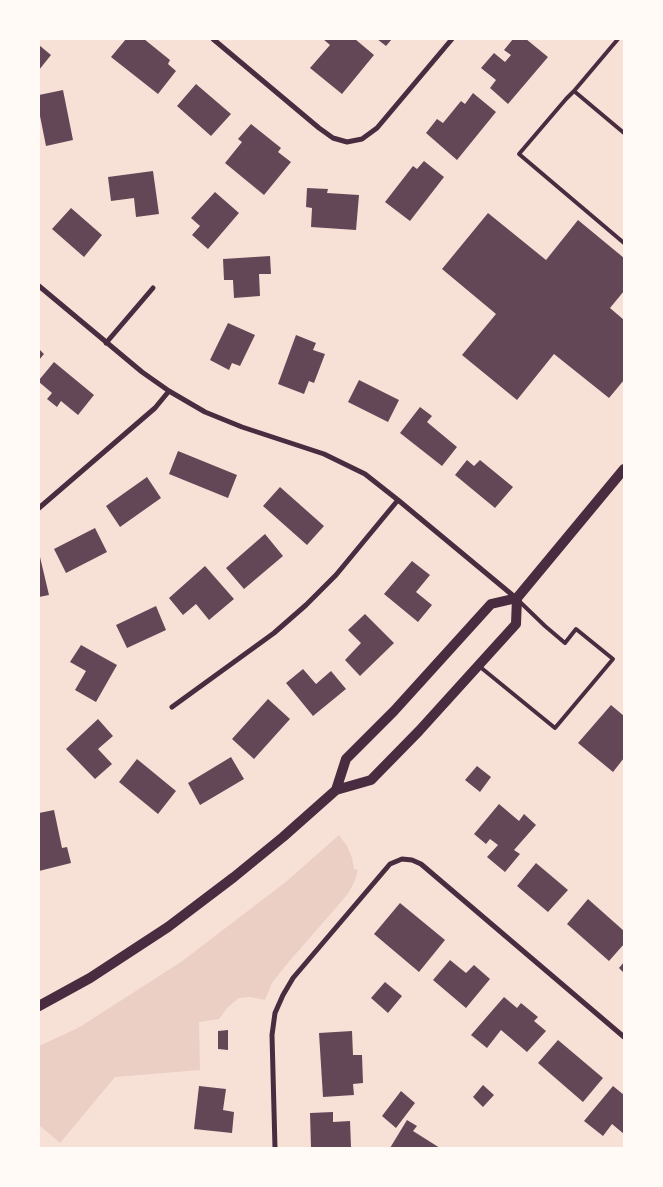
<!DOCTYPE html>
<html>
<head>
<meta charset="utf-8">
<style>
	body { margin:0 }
	#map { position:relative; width:663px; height:1187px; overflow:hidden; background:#f7e1d7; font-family:"Times New Roman",serif }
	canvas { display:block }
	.frame { position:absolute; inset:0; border:40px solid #fffaf5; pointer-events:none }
</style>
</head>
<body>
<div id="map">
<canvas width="663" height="1187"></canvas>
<div class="frame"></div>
</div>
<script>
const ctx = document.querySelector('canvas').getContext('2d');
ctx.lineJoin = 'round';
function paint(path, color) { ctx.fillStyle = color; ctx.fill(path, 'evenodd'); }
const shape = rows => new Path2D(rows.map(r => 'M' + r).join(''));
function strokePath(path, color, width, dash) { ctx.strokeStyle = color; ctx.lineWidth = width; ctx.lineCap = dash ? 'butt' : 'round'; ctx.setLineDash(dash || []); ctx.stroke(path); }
paint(shape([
	[339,835,347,846,352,858,354,869,358,870,354,883,347,895,287,964,272,983,265,1000,250,997,239,998,228,1007,219,1019,199,1022,200,1070,115,1077,60,1143,39,1125,39,1046,78,1028,181,962,287,881]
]), '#ebcfc5');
paint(shape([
	[126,39,144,39,170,60,168,64,176,71,158,94,111,57],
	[323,39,355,39,374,55,342,94,310,68,330,45],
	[377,39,392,39,386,46],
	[513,39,526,39,548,57,508,104,490,88,496,80,481,68,494,53,505,62,511,55,504,50],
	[39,45,51,55,39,70],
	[196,84,231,114,211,136,177,106],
	[63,90,73,140,46,146,39,111,39,95],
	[473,93,496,112,457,160,426,133,437,119,443,123,461,101,465,104],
	[251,124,281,148,278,152,291,162,264,195,225,163,242,142,238,139],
	[424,161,444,177,410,221,385,202,413,166,417,169],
	[153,171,159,214,136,217,134,198,111,201,108,177],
	[307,188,328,189,327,193,359,195,356,230,311,227,312,208,306,207],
	[215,192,239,213,208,249,192,235,200,226,191,218],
	[71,208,102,235,84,257,52,229],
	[488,213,546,260,578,220,624,258,624,291,610,308,624,320,624,380,609,398,554,354,517,400,462,355,496,314,442,269],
	[270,256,271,274,259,274,260,296,234,298,233,280,224,280,223,259],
	[228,323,255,335,240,366,232,363,229,370,210,360],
	[296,335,316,343,313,350,325,354,314,383,309,381,304,394,278,384],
	[39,349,44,354,39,360],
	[54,362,94,395,78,415,61,401,57,407,47,399,52,393,39,382,39,380],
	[359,380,399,400,388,422,348,402],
	[420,407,432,416,427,422,457,447,442,466,400,433],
	[178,451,237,475,228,498,169,474],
	[467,460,474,466,480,460,513,487,495,508,455,475],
	[147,477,161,498,120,527,106,506],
	[280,487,324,526,307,545,263,506],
	[95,528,107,552,66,573,54,549],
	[265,534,283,556,244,589,226,568],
	[39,557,40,557,49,595,39,597],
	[412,561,430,575,416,592,432,605,418,622,384,594],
	[205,566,234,599,209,620,196,604,183,615,169,598],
	[156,606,166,630,127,648,116,625],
	[365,614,394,643,360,676,345,660,361,643,348,630],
	[81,645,117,665,96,702,75,690,86,671,70,662],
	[303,669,316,684,331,671,346,689,313,716,286,683],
	[268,699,290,719,254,759,232,739],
	[611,705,624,716,624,758,613,772,578,743],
	[98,719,113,736,98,749,112,764,95,779,66,749],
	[231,757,244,779,200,805,188,783],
	[137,759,176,791,158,814,119,782],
	[477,766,491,777,480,792,465,780],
	[499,804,519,821,524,814,536,825,514,850,520,854,505,872,487,857,498,845,490,839,486,844,474,834],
	[54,810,62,848,67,847,71,863,39,871,39,813],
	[536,863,568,890,548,912,517,886],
	[588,899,624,931,624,944,609,961,567,924],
	[400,903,445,940,419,972,374,934],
	[450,960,466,973,474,965,490,979,466,1008,433,980],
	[624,962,624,973,619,968],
	[385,982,402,996,388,1013,371,998],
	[504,997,517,1008,521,1003,538,1017,534,1021,546,1031,527,1052,501,1030,487,1048,471,1035],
	[228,1030,228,1050,218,1049,218,1031],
	[352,1031,353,1055,362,1055,363,1083,353,1084,354,1095,323,1097,319,1033],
	[558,1040,603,1078,583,1102,538,1063],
	[483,1085,494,1095,483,1107,473,1097],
	[199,1086,226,1089,223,1110,234,1112,232,1133,194,1129],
	[613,1086,624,1095,624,1134,612,1124,603,1136,584,1121],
	[401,1091,415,1103,396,1128,382,1116],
	[333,1112,333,1122,350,1121,351,1147,311,1148,310,1113],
	[407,1120,417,1126,413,1131,440,1148,390,1148]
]), '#644757');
strokePath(shape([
	[618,39,574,91,624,133],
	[574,91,566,99,519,154,624,243],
	[479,666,555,728,613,659,576,629,565,643,545,626,519,601]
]), '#4a2c40', 4);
strokePath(shape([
	[213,39,319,128,333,138,347,142,362,139,377,128,452,39],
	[39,286,142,372,169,391,205,412,242,427,324,454,365,474,398,500,516,598],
	[106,343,153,288],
	[39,508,155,408,169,391],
	[172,707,274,633,306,605,336,575,398,500],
	[275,1148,272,1035,275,1013,283,995,293,978,390,864,402,859,412,860,421,864,624,1037]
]), '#4a2c40', 5);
strokePath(shape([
	[336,790,346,759,394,711,491,604,517,598],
	[39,1006,90,978,168,927,234,877,283,837,336,790,371,780,419,731,516,624,517,598,624,469]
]), '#4a2c40', 10);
</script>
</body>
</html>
